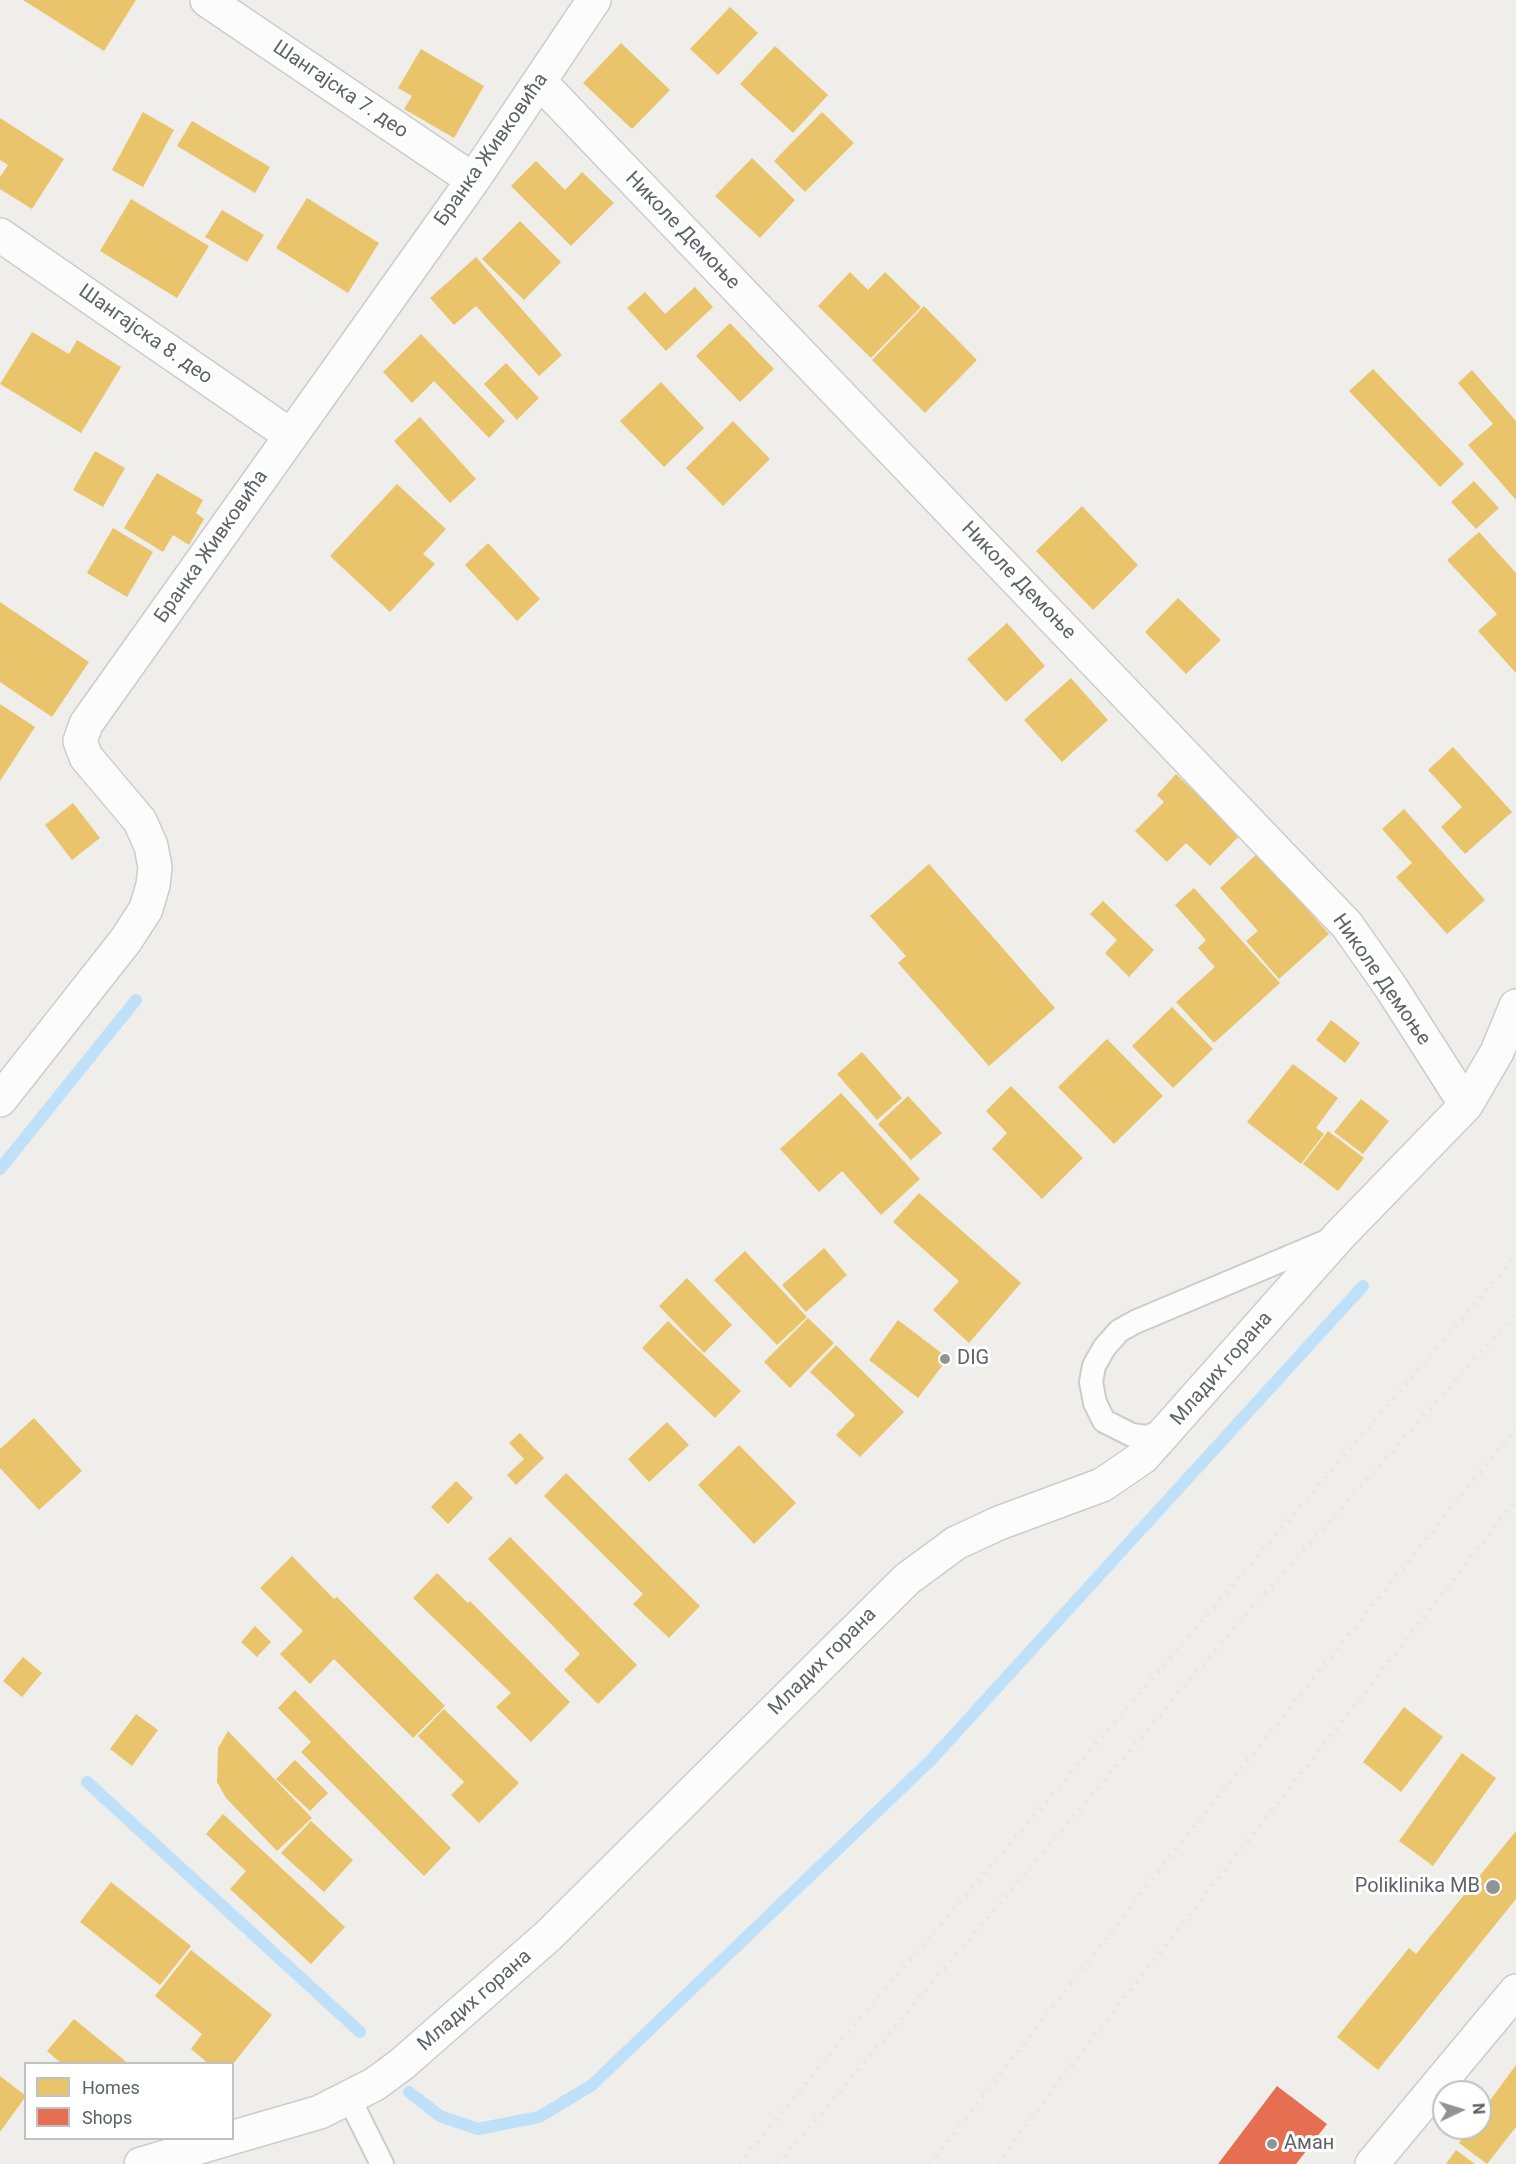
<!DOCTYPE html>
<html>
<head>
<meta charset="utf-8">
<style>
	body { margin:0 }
	#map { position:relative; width:1516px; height:2164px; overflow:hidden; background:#efeeea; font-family:Roboto,sans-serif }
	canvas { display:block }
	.legend { position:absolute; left:24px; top:2062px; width:210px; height:78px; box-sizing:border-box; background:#fff; border:2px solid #bfc1c3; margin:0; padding:8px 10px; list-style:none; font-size:18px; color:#5f6368 }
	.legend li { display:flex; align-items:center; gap:12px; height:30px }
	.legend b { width:30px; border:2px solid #bfc1c3 }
	.north { position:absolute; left:1432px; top:2080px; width:60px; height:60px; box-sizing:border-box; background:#fff; border:2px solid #bfc1c3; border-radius:50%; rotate:86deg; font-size:16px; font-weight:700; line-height:24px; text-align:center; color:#5f6368 }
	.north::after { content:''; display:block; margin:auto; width:21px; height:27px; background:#919496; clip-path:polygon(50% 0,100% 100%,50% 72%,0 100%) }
</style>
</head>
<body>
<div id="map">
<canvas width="1516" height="2164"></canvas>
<ul class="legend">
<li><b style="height:16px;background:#e9c46a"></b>Homes</li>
<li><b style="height:16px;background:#e76f51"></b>Shops</li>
</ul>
<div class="north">N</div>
</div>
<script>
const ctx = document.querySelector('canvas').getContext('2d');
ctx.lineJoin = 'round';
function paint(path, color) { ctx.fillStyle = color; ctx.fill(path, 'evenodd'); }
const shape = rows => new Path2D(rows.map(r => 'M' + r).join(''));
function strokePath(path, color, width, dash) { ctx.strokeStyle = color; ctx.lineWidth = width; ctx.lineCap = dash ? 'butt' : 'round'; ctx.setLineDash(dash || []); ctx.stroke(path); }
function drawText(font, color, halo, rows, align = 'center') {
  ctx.font = font + ' Roboto,sans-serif'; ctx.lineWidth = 6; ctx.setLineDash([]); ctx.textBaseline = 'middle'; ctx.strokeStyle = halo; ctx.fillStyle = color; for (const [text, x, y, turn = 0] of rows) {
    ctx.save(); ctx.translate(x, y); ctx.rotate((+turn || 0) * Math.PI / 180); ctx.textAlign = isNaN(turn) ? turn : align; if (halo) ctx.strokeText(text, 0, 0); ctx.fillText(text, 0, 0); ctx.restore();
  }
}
paint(shape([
	[23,0,136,0,104,51],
	[730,7,758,33,718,75,690,49],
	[621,43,670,90,632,129,583,83],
	[775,46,828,95,793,133,740,84],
	[421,49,484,86,454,138,404,109,412,96,398,88],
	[143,112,174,130,143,187,112,170],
	[822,112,854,143,805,192,774,161],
	[0,118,64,159,32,209,0,189,0,177,8,165,0,160],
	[192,121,270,167,255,193,177,146],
	[752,158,795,200,760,238,715,196],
	[536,161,565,190,582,172,614,203,571,246,511,186],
	[307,198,379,243,348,293,276,248],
	[131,199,209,246,177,298,100,251],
	[222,210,264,235,247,262,205,237],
	[520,221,561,262,524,300,482,259],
	[476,257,562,355,539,376,476,306,454,325,430,298],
	[850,272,868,290,885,272,921,307,871,358,818,306],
	[695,287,713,307,666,351,627,308,645,292,665,314],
	[924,306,977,360,925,413,872,360],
	[730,323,774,369,740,402,696,356],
	[32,332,69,354,77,340,121,367,81,433,0,384],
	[421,334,505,421,489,438,434,381,412,403,383,372],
	[506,363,539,398,517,420,484,384],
	[1373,369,1464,464,1440,487,1349,391],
	[1472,370,1516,421,1516,500,1468,445,1493,424,1458,383],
	[661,382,704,428,664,467,620,421],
	[420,417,476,479,450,503,394,441],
	[733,421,770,459,723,506,686,468],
	[95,451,125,468,103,507,73,490],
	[157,473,203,500,196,513,204,519,189,545,173,535,163,552,124,528],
	[1474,481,1499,508,1476,529,1451,502],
	[397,484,446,529,423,554,435,564,390,612,330,556],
	[1082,506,1138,565,1093,610,1036,551],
	[113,528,153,552,127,597,87,573],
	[1479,532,1516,573,1516,673,1478,631,1497,614,1447,560],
	[488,543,540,599,517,621,465,565],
	[1178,598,1221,640,1186,674,1145,632],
	[0,602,89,662,52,717,0,682],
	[1007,623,1045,666,1006,702,967,659],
	[1071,678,1108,720,1062,762,1024,720],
	[0,704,35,727,0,781],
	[1453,747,1512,812,1465,854,1441,827,1462,807,1428,770],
	[1176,774,1240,835,1210,866,1186,843,1167,862,1135,831,1164,802,1157,795],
	[73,803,100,838,72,860,45,825],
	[1404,809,1485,900,1447,934,1396,877,1412,863,1382,829],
	[1258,853,1329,934,1279,979,1246,941,1258,931,1220,888],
	[929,864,1055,1008,989,1066,898,963,906,956,870,916],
	[1194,888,1280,983,1214,1043,1176,1002,1215,967,1198,948,1206,940,1175,905],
	[1103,901,1154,950,1129,977,1105,953,1117,940,1090,914],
	[1172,1007,1213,1049,1173,1088,1132,1046],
	[1331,1020,1360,1043,1345,1063,1316,1040],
	[1107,1039,1163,1096,1114,1144,1058,1087],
	[862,1052,902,1098,877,1120,837,1074],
	[1293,1064,1338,1098,1316,1128,1324,1134,1301,1164,1247,1122],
	[1011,1086,1083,1158,1042,1199,992,1149,1007,1133,986,1111],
	[841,1093,920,1179,881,1215,842,1171,819,1192,780,1149],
	[908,1096,942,1133,911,1160,878,1124],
	[1361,1099,1389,1121,1363,1154,1334,1132],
	[1328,1131,1364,1158,1338,1191,1303,1164],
	[919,1193,1021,1283,969,1343,933,1310,959,1281,893,1222],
	[824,1248,847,1275,806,1312,782,1285],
	[745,1251,807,1317,777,1345,714,1280],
	[687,1278,732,1325,704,1353,659,1306],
	[808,1318,834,1343,790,1388,764,1362],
	[898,1320,948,1358,918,1398,869,1360],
	[668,1321,741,1391,715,1418,642,1348],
	[836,1345,904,1412,860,1457,836,1435,855,1415,810,1372],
	[34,1418,82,1471,39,1510,0,1468,0,1449],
	[667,1422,689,1445,649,1482,628,1459],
	[520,1433,544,1458,516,1485,507,1475,524,1459,509,1443],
	[739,1445,796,1503,754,1544,698,1485],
	[566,1473,700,1606,669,1638,633,1604,643,1594,544,1496],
	[456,1481,473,1498,448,1524,431,1507],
	[510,1537,637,1665,598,1704,564,1670,580,1654,488,1559],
	[292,1556,334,1599,337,1597,445,1706,413,1738,334,1659,310,1684,280,1654,303,1631,260,1588],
	[437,1573,468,1603,470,1601,570,1702,531,1742,496,1707,511,1693,413,1598],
	[255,1626,271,1642,257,1657,241,1642],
	[23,1657,42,1673,22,1697,3,1681],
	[295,1690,451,1848,424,1876,301,1752,311,1742,278,1708],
	[1404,1707,1443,1737,1401,1792,1363,1762],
	[444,1709,519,1783,479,1823,451,1795,464,1782,418,1736],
	[136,1714,158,1730,132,1766,110,1749],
	[228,1731,312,1818,277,1851,226,1798,217,1782,218,1748],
	[1462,1753,1496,1778,1433,1866,1399,1841],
	[295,1760,328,1793,310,1811,276,1779],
	[223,1814,345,1927,311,1964,230,1889,246,1871,206,1834],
	[311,1821,353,1860,324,1892,281,1853],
	[1516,1831,1516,1899,1378,2070,1337,2037,1409,1948,1416,1954],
	[111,1882,191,1946,160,1985,80,1922],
	[191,1950,272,2015,233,2064,209,2064,191,2049,202,2034,155,1996],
	[74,2019,129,2064,62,2064,47,2051],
	[1516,2065,1516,2127,1487,2164,1459,2143,1470,2128,1480,2128,1480,2114],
	[0,2076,26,2096,0,2132],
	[1456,2150,1475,2164,1446,2164]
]), '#e9c46a');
paint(shape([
	[1277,2086,1327,2124,1296,2164,1218,2164]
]), '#e76f51');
strokePath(shape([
	[0,1169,136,1000],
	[87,1782,360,2032],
	[409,2092,440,2116,478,2129,539,2117,592,2085,931,1760,1363,1286]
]), '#bfe0f9', 12);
const service = shape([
	[1168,1429,1147,1437,1132,1435,1104,1421,1095,1403,1091,1382,1094,1366,1104,1348,1119,1331,1135,1322,1332,1239],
	[349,2098,382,2164]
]);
const minor = shape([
	[207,0,473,180],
	[540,82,1347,925,1392,989,1466,1105],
	[0,235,290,435],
	[0,1100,126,940,146,909,153,885,155,867,151,846,140,821,86,757,80,741,86,724,473,180,594,0],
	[141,2164,320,2112,375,2084,402,2064,548,1936,907,1579,956,1543,999,1523,1102,1485,1143,1457,1339,1236,1466,1105,1497,1052,1516,1006]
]);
const tertiary = shape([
	[1372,2164,1516,1991]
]);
strokePath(service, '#cbcccc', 26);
strokePath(minor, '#cbcccc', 36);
strokePath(tertiary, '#cbcccc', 36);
strokePath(service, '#fdfcfc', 22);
strokePath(minor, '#fdfcfc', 33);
strokePath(tertiary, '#fdfcfc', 33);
strokePath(shape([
	[739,2164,866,2011,1516,1256],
	[778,2164,1227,1636,1516,1313],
	[930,2164,1178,1846,1516,1428],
	[998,2164,1065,2073,1516,1500]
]), '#e4e4e4', 4.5, [1.5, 8]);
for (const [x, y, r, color] of [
	[945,1359,6,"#919496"],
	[1493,1887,8,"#919496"],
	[1272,2144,6,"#919496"]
]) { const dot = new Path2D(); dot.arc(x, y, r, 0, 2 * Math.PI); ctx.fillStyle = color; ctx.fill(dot); strokePath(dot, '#fff', 2); }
drawText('20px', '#5f6368', '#fff', [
	["Шангајска 7. део",340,90,34],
	["Бранка Живковића",492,150,-55],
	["Николе Демоње",682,231,46],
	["Шангајска 8. део",145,335,35],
	["Бранка Живковића",212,547,-55],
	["Николе Демоње",1018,581,46],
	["Николе Демоње",1381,980,55],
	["Младих горана",1222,1369,-49],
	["Младих горана",823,1662,-45],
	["Младих горана",475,2001,-41]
]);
drawText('20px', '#5f6368', '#fff', [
	["DIG",957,1359],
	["Poliklinika MB",1480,1887,"right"],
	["Аман",1284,2144]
], 'left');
</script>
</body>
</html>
